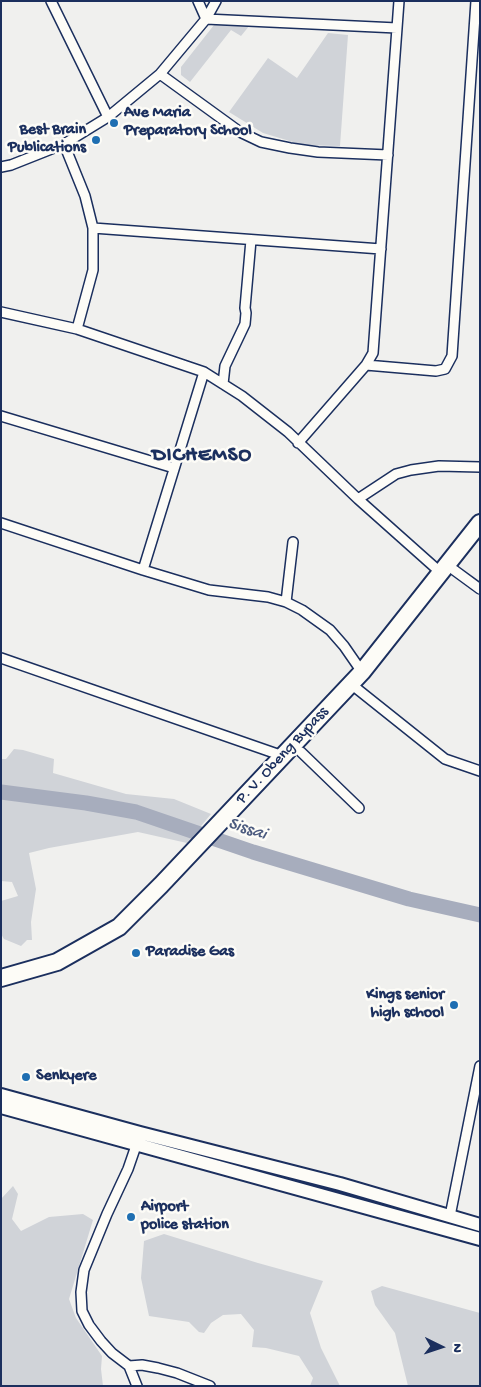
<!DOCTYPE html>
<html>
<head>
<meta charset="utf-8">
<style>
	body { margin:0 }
	#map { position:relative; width:481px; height:1387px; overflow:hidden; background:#f0f0ee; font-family:"Gochi Hand",sans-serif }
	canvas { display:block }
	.frame { position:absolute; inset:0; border:2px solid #1b2f5e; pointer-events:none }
	.north { position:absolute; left:416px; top:1322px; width:50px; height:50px; -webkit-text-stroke:4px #fdfcf7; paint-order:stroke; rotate:94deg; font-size:14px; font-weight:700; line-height:20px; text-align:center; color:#1b2f5e }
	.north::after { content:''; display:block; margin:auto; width:18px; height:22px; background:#1b2f5e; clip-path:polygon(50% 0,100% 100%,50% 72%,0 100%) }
</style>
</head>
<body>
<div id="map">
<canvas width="481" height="1387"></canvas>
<div class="frame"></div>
<div class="north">N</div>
</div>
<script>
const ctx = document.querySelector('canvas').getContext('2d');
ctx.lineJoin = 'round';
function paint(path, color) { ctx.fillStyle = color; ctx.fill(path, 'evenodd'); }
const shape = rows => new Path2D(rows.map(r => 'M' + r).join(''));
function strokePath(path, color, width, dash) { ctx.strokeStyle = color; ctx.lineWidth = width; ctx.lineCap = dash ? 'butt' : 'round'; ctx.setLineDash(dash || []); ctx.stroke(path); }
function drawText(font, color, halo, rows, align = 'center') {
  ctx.font = font + ' "Gochi Hand",sans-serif'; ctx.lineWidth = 5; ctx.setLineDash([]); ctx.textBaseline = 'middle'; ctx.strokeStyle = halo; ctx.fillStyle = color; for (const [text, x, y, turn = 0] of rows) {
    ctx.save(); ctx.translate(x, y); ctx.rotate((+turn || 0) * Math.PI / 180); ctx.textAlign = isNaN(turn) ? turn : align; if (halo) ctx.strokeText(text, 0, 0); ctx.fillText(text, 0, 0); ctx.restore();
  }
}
paint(shape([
	[228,22,250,25,241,36,231,30,190,82,181,75,181,67,214,25],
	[328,33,348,35,340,146,303,145,263,133,229,112,268,58,297,78],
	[14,749,23,750,54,759,53,773,126,794,174,799,211,814,187,843,138,832,49,848,29,853,36,889,31,922,32,940,27,940,21,946,4,939,1,934,1,901,18,896,12,882,1,881,1,759,6,759],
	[13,1186,18,1194,12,1219,21,1231,49,1217,83,1214,93,1220,69,1299,76,1318,102,1356,101,1369,103,1386,1,1386,1,1199],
	[164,1234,258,1263,323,1281,310,1313,321,1348,340,1386,310,1386,313,1378,299,1356,266,1348,252,1347,254,1330,241,1314,223,1315,211,1323,204,1333,199,1332,189,1322,149,1316,141,1278,144,1241],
	[382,1286,480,1313,480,1386,408,1386,395,1333,375,1305,371,1291]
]), '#d0d3d8');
strokePath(shape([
	[1,792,86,803,136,812,253,852,409,899,480,915]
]), '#a7adbd', 15);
const street = shape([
	[51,1,108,117],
	[198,1,206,19,397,28],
	[160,74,240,132,261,142,290,148,318,152,388,155],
	[64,144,85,196,93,228,93,270,77,329],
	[1,167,11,165,64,144,108,117,160,74,206,19,216,1],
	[93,228,381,249],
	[1,312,77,329,204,372,242,396,288,432,358,499,440,572],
	[366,365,436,371,445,369,452,356,476,1],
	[223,384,225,366,245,324,246,313,245,308,251,240],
	[1,416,174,468],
	[298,443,366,365,373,353,399,1],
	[358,499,396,474,411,470,439,466,480,467],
	[1,523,143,570,209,590,268,597,286,602,302,610,330,630,344,646,362,672],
	[143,570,204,372],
	[454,570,480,589],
	[286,602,293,542],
	[1,658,283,756],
	[351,684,445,759,480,771],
	[301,752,359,808],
	[138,1140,128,1169,107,1214,84,1270,81,1292,82,1311,89,1325,101,1341,112,1353,129,1366,142,1365,158,1368,177,1373,210,1386],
	[450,1216,480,1066],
	[129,1366,137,1386]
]);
const secondary = shape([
	[1,1095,140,1133,340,1184,480,1225],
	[1,1107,480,1239]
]);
const highway = shape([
	[1,978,57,962,119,927,161,885,362,672,480,523]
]);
strokePath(street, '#1b2f5e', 12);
strokePath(secondary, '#1b2f5e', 16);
strokePath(highway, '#1b2f5e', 20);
strokePath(street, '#fdfcf7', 9);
strokePath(secondary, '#fdfcf7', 12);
strokePath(highway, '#fdfcf7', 16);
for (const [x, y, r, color] of [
	[114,123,5,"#1f6fb2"],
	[96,140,5,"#1f6fb2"],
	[136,953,5,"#1f6fb2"],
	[454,1005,5,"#1f6fb2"],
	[26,1077,5,"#1f6fb2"],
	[131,1217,5,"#1f6fb2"]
]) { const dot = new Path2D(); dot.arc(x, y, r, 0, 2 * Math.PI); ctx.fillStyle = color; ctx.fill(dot); strokePath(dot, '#fdfcf7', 2); }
drawText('bold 16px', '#1b2f5e', '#fdfcf7', [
	["Ave Maria",124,114],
	["Preparatory School",124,132],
	["Best Brain",86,131,"right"],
	["Publications",86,149,"right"],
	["Paradise Gas",146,953],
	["Kings senior",444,996,"right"],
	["high school",444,1014,"right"],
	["Senkyere",36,1077],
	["Airport",141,1208],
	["police station",141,1226]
], 'left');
drawText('16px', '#1b2f5e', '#fdfcf7', [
	["P. V. Obeng Bypass",283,756,-47]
]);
drawText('italic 18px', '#4c5b7f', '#fdfcf7', [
	["Sissai",247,830,18]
]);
ctx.letterSpacing = '1px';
drawText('bold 21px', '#1b2f5e', '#fdfcf7', [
	["DICHEMSO",202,457]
]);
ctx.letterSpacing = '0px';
</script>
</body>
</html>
